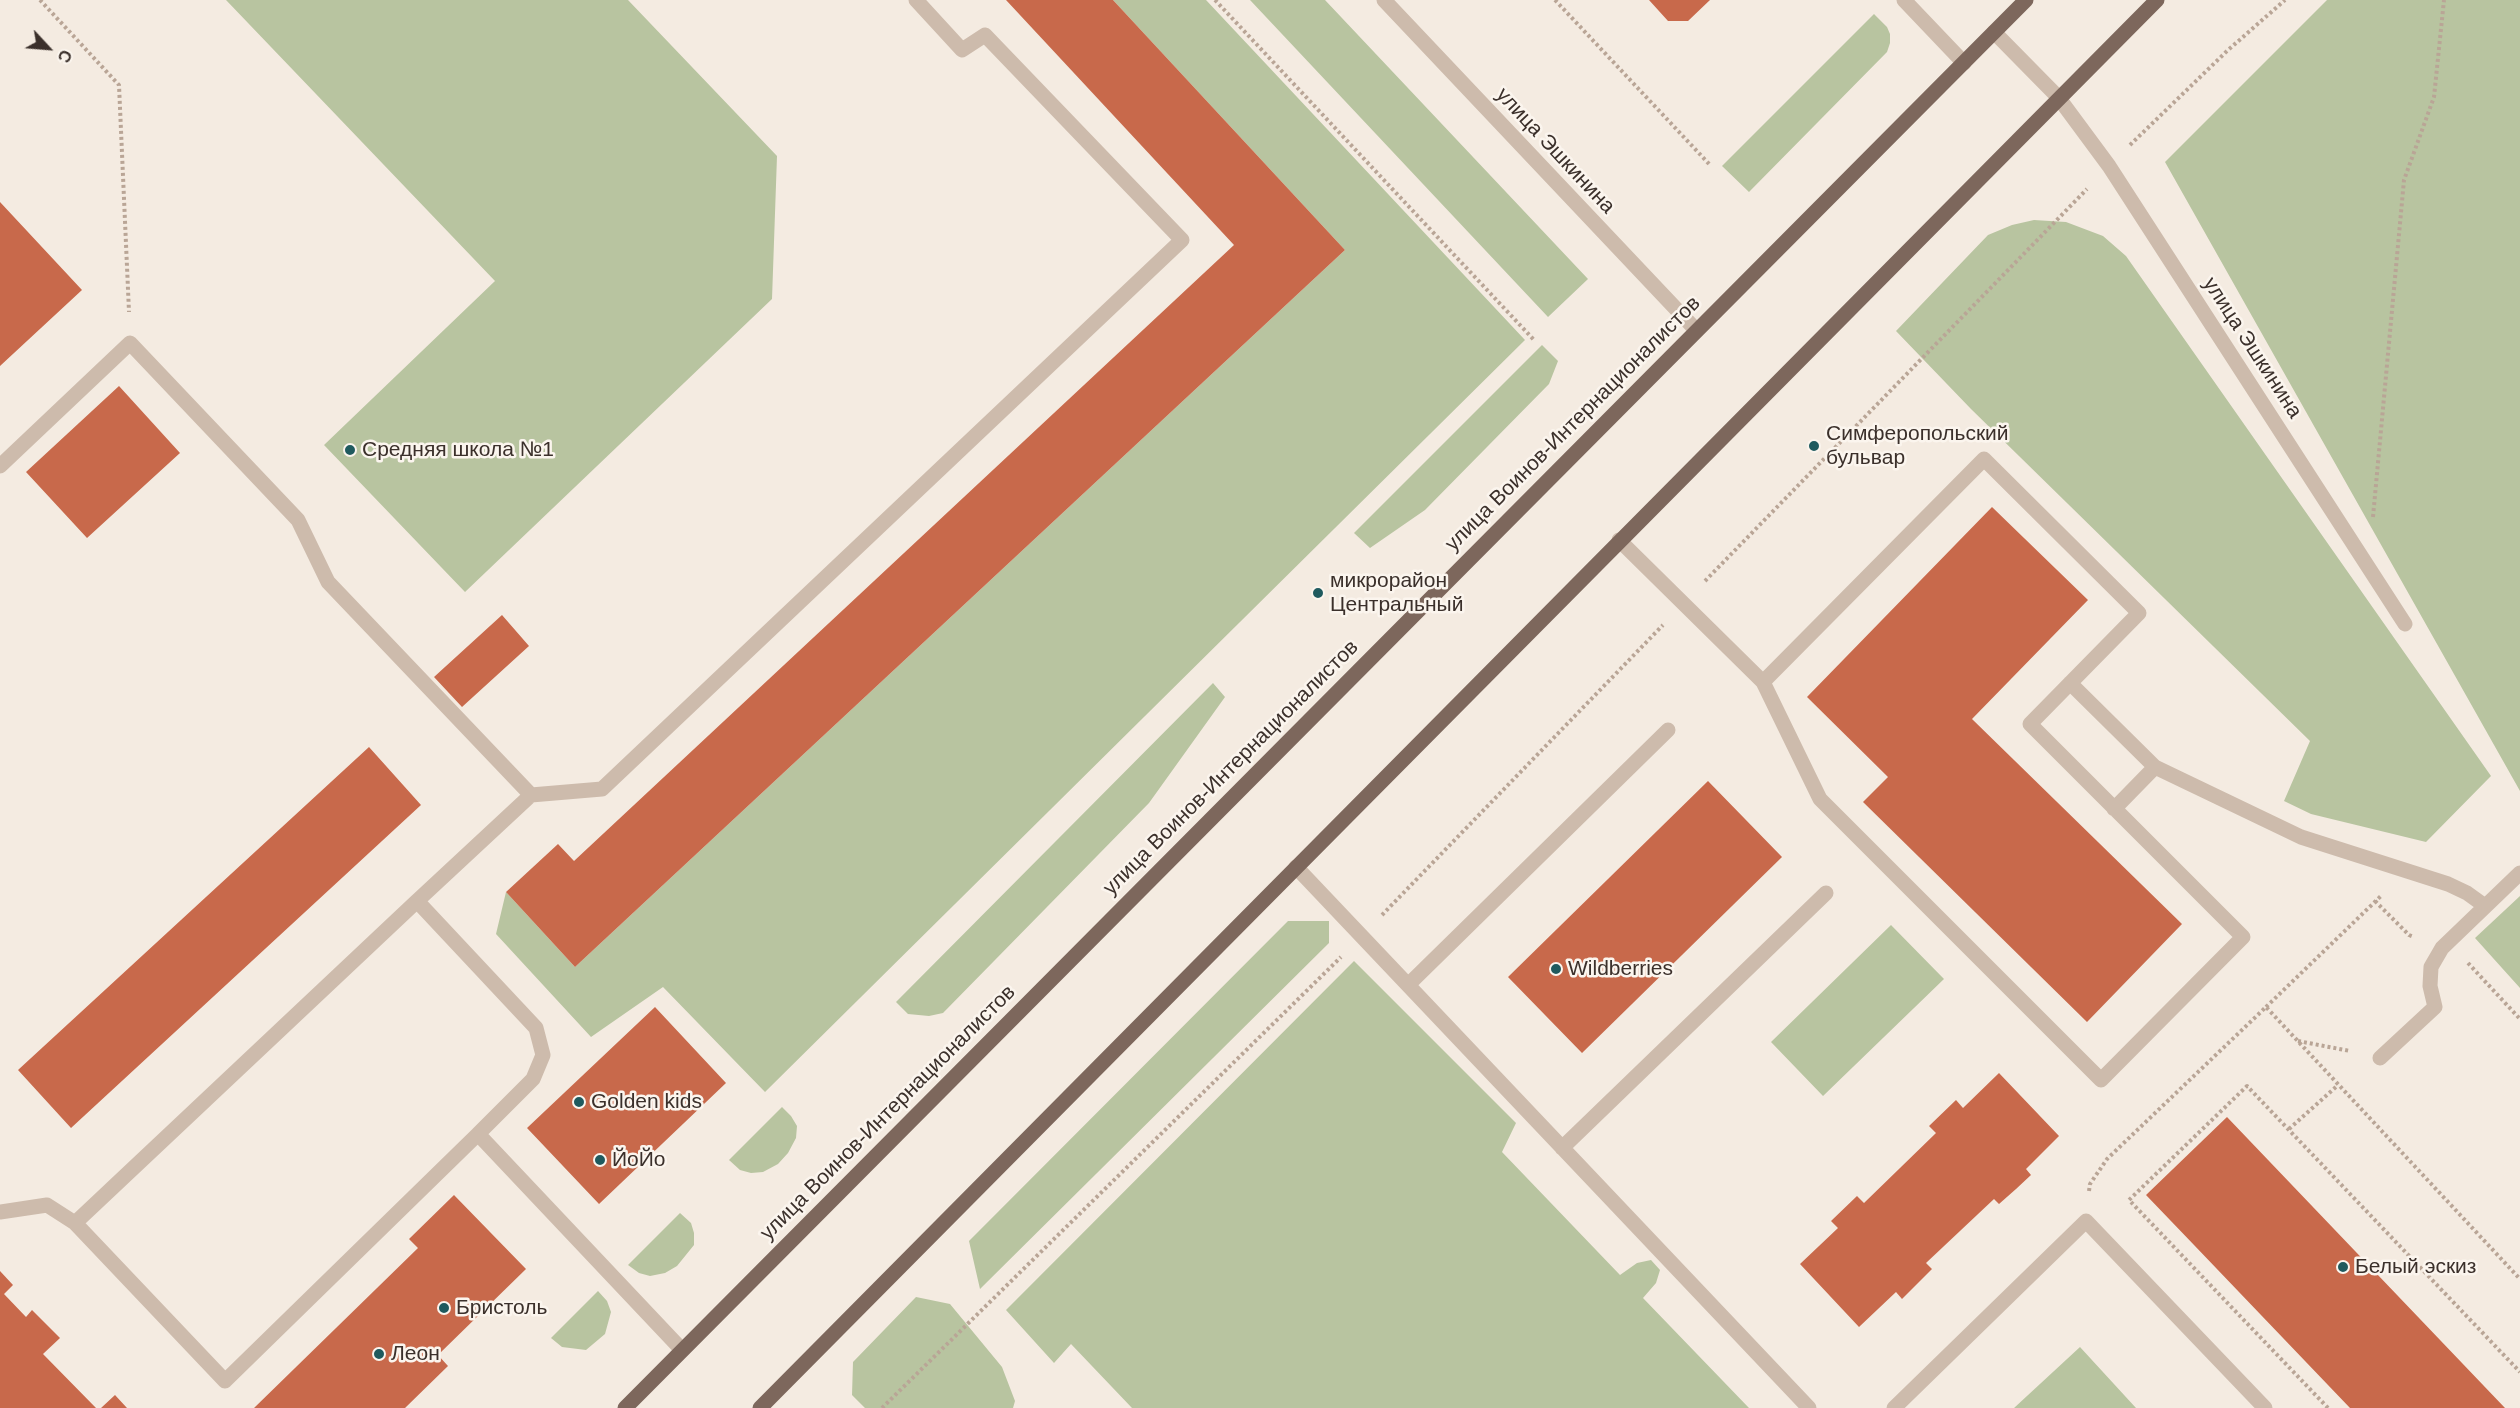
<!DOCTYPE html>
<html>
<head>
<meta charset="utf-8">
<style>
	body { margin:0 }
	#map { position:relative; width:2520px; height:1408px; overflow:hidden; background:#f4ebe1; font-family:Arial,sans-serif }
	canvas { display:block }
	.north { position:absolute; left:18px; top:18px; width:60px; height:60px; -webkit-text-stroke:4px #fbf5ee; paint-order:stroke; rotate:116deg; font-size:16px; font-weight:700; line-height:24px; text-align:center; color:#3b302b }
	.north::after { content:''; display:block; margin:auto; width:21px; height:27px; background:#3b302b; clip-path:polygon(50% 0,100% 100%,50% 72%,0 100%) }
</style>
</head>
<body>
<div id="map">
<canvas width="2520" height="1408"></canvas>
<div class="north">С</div>
</div>
<script>
const ctx = document.querySelector('canvas').getContext('2d');
ctx.lineJoin = 'round';
function paint(path, color) { ctx.fillStyle = color; ctx.fill(path, 'evenodd'); }
const shape = rows => new Path2D(rows.map(r => 'M' + r).join(''));
function strokePath(path, color, width, dash) { ctx.strokeStyle = color; ctx.lineWidth = width; ctx.lineCap = dash ? 'butt' : 'round'; ctx.setLineDash(dash || []); ctx.stroke(path); }
function drawText(font, color, halo, rows, align = 'center') {
  ctx.font = font + ' Arial,sans-serif'; ctx.lineWidth = 5; ctx.setLineDash([]); ctx.textBaseline = 'middle'; ctx.strokeStyle = halo; ctx.fillStyle = color; for (const [text, x, y, turn = 0] of rows) {
    ctx.save(); ctx.translate(x, y); ctx.rotate((+turn || 0) * Math.PI / 180); ctx.textAlign = isNaN(turn) ? turn : align; if (halo) ctx.strokeText(text, 0, 0); ctx.fillText(text, 0, 0); ctx.restore();
  }
}
paint(shape([
	[226,0,628,0,777,156,772,299,465,592,324,445,495,281],
	[1113,0,1206,0,1525,340,765,1092,663,987,591,1037,496,934,506,892,575,967,1345,250],
	[1250,0,1325,0,1588,279,1548,317],
	[2327,0,2520,0,2520,791,2165,162],
	[1874,14,1887,27,1890,34,1890,43,1887,52,1749,192,1722,166],
	[2034,220,2066,222,2103,236,2126,256,2491,776,2426,842,2311,814,2284,801,2310,741,1971,409,1896,331,1988,235,2012,225],
	[1542,345,1558,361,1549,384,1425,510,1370,548,1354,533],
	[1213,683,1225,697,1149,803,943,1013,929,1016,908,1014,896,1002],
	[2520,896,2520,988,2475,938],
	[1288,921,1329,921,1329,943,980,1289,969,1241],
	[1891,925,1944,979,1823,1096,1771,1042],
	[1354,961,1516,1123,1502,1152,1620,1275,1637,1263,1651,1260,1660,1270,1656,1283,1643,1298,1749,1408,1132,1408,1071,1344,1054,1363,1006,1310],
	[782,1107,791,1116,797,1126,796,1138,788,1153,778,1164,763,1172,751,1173,740,1170,729,1160],
	[680,1213,691,1223,694,1233,694,1245,677,1266,665,1273,650,1276,639,1273,628,1265],
	[598,1291,607,1301,611,1312,605,1334,586,1350,562,1347,551,1338],
	[916,1297,950,1304,1002,1367,1015,1401,1013,1408,865,1408,852,1395,853,1362],
	[2080,1347,2136,1408,2014,1408]
]), '#b8c4a0');
paint(shape([
	[1006,0,1113,0,1345,250,575,967,506,892,558,844,574,861,1234,245],
	[1649,0,1710,0,1688,21,1668,21],
	[0,202,82,290,0,366],
	[119,386,180,453,87,538,26,472],
	[1992,507,2088,600,1972,719,2182,924,2087,1022,1863,802,1888,777,1807,697],
	[502,615,529,646,462,707,434,677],
	[369,747,421,805,71,1128,18,1070],
	[1708,781,1782,857,1582,1053,1508,977],
	[655,1007,726,1083,599,1204,527,1128],
	[1999,1073,2059,1136,2026,1169,2031,1175,2016,1189,1999,1204,1994,1199,1926,1263,1932,1269,1902,1299,1896,1292,1859,1327,1800,1264,1838,1228,1831,1221,1857,1196,1864,1203,1936,1133,1929,1126,1956,1100,1963,1108],
	[2227,1117,2505,1408,2350,1408,2194,1245,2146,1195],
	[454,1195,526,1269,438,1355,448,1366,405,1408,254,1408,418,1248,409,1239],
	[0,1271,13,1285,4,1294,26,1317,32,1310,60,1338,43,1354,96,1408,0,1408],
	[115,1395,127,1408,101,1408]
]), '#c8694b');
strokePath(shape([
	[40,0,119,85,129,312],
	[1215,0,1535,341],
	[1555,0,1711,166],
	[2130,145,2227,51,2285,0],
	[2373,517,2404,180,2434,97,2444,0],
	[1705,581,2087,189],
	[2375,901,2409,935,2414,937],
	[1382,915,1663,625],
	[2468,963,2520,1019],
	[2266,1007,2382,895],
	[2298,1041,2350,1051],
	[2289,1129,2338,1085],
	[2089,1191,2090,1184,2107,1159,2266,1007,2520,1279],
	[882,1408,1341,957],
	[2328,1408,2129,1200,2247,1086,2520,1372]
]), '#b9a596', 4, [3, 3]);
strokePath(shape([
	[1904,0,1964,63],
	[1994,32,2058,97,2109,166,2405,624],
	[0,466,130,343,298,520,328,582,531,795],
	[1619,540,1763,682,1820,799,2101,1080,2243,937,2030,724,2139,613,1984,459,1763,682],
	[2070,683,2155,767,2114,809],
	[2155,767,2301,837,2448,884,2467,893,2485,906],
	[1296,867,1809,1408],
	[1408,985,1668,730],
	[2380,1058,2435,1007,2430,986,2431,967,2442,948,2520,873],
	[1562,1148,1826,893],
	[0,1212,47,1205,75,1223,417,901],
	[75,1223,225,1381,478,1134],
	[682,1350,478,1134,533,1079,543,1055,536,1028,417,901,531,795,602,789,1182,240,985,35,962,50,916,0],
	[1894,1408,2086,1221,2265,1408]
]), '#cdbbac', 15);
strokePath(shape([
	[1384,0,1696,330]
]), '#cdbbac', 15);
strokePath(shape([
	[625,1408,2026,0],
	[760,1408,2157,0]
]), '#7d675c', 15);
for (const [x, y, r, color] of [
	[1814,446,6,"#1f5a5e"],
	[350,450,6,"#1f5a5e"],
	[1318,593,6,"#1f5a5e"],
	[1556,969,6,"#1f5a5e"],
	[579,1102,6,"#1f5a5e"],
	[600,1160,6,"#1f5a5e"],
	[2343,1267,6,"#1f5a5e"],
	[444,1308,6,"#1f5a5e"],
	[379,1354,6,"#1f5a5e"]
]) { const dot = new Path2D(); dot.arc(x, y, r, 0, 2 * Math.PI); ctx.fillStyle = color; ctx.fill(dot); strokePath(dot, '#fbf5ee', 2); }
drawText('21px', '#3b302b', '#fbf5ee', [
	["улица Эшкинина",1555,151,47],
	["улица Эшкинина",2252,348,57],
	["улица Воинов-Интернационалистов",1573,424,-45],
	["улица Воинов-Интернационалистов",1231,768,-45],
	["улица Воинов-Интернационалистов",888,1113,-45]
]);
drawText('21px', '#3b302b', '#fbf5ee', [
	["Симферопольский",1826,434],
	["бульвар",1826,458],
	["Средняя школа №1",362,450],
	["микрорайон",1330,581],
	["Центральный",1330,605],
	["Wildberries",1568,969],
	["Golden kids",591,1102],
	["ЙоЙо",612,1160],
	["Белый эскиз",2355,1267],
	["Бристоль",456,1308],
	["Леон",391,1354]
], 'left');
</script>
</body>
</html>
